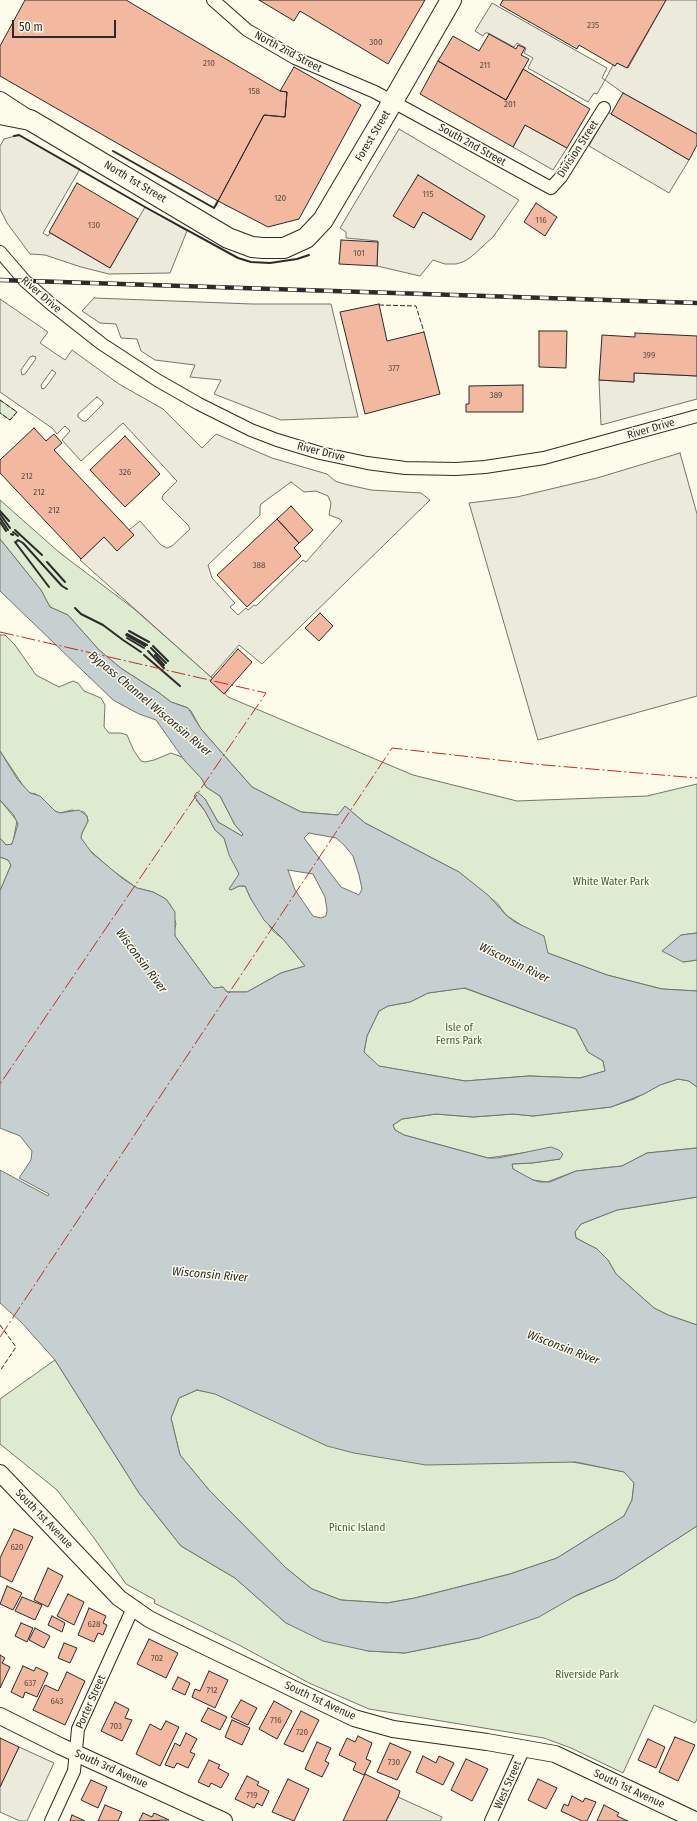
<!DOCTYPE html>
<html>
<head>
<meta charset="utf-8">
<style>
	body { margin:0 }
	#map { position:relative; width:697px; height:1821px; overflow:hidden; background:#fdfbea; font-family:"Fira Sans Condensed",sans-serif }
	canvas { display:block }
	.scale { position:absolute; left:12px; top:20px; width:104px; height:18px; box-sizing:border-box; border:2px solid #2b2b2b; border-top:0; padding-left:5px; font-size:12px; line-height:14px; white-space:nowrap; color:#2b2b2b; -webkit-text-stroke:3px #fdfbea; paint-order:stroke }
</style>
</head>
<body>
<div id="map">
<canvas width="697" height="1821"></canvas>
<div class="scale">50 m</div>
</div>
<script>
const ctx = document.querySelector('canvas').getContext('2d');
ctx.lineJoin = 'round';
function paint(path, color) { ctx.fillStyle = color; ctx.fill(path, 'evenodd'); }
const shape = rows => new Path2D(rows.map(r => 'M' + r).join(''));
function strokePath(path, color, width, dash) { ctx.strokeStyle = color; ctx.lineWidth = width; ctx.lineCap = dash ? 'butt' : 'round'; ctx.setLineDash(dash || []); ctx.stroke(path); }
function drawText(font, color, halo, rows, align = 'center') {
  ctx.font = font + ' "Fira Sans Condensed",sans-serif'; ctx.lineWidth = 3; ctx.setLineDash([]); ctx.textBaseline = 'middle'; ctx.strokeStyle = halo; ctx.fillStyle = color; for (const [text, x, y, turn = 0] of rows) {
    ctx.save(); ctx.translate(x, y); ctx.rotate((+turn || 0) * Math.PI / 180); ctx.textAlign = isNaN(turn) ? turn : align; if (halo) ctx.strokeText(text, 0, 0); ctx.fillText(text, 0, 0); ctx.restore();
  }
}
const green = shape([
	[0,400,17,412,10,420,0,413,0,400],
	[0,500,60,553,133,608,211,677,228,697,413,775,517,801,647,796,697,784,697,933,681,935,683,962,697,960,697,991,662,989,607,975,548,953,527,929,506,915,497,903,459,872,365,823,345,806,339,815,301,812,252,787,201,729,191,711,186,707,171,702,158,692,122,669,99,650,68,615,50,607,41,590,0,539,0,500],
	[0,635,5,635,15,645,36,675,59,687,73,681,78,683,84,691,101,698,105,705,104,727,109,733,121,733,127,735,134,751,141,761,145,762,154,760,171,753,182,757,202,779,206,787,220,796,235,825,243,834,242,836,218,822,205,799,196,800,205,811,215,830,224,838,227,847,239,874,236,881,230,887,231,890,239,886,245,886,251,899,273,931,284,940,305,966,281,973,247,992,227,992,223,987,214,988,210,984,175,936,174,931,176,924,171,906,166,899,153,892,137,888,112,870,86,847,81,838,82,833,88,821,87,816,84,812,72,810,60,813,55,811,36,794,30,793,26,790,0,751,0,635],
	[0,800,17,821,13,842,10,845,6,845,0,838,0,800],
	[0,857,8,860,11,865,0,891,0,857],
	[464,988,576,1029,588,1052,603,1061,605,1071,580,1078,529,1076,465,1081,378,1066,364,1052,367,1036,379,1011,388,1006,410,1002,428,993,464,988],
	[678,1079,689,1081,697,1087,697,1148,647,1153,622,1166,576,1171,547,1182,533,1180,524,1176,513,1169,512,1164,532,1163,560,1159,536,1151,488,1158,404,1135,395,1130,393,1125,402,1119,436,1114,473,1117,513,1114,533,1116,611,1107,634,1099,660,1085,678,1079],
	[697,1197,697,1325,668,1315,654,1308,616,1274,608,1260,597,1249,576,1238,575,1232,581,1224,617,1210,697,1197],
	[55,1360,139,1493,181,1546,235,1578,286,1623,368,1651,405,1653,479,1638,615,1579,697,1526,697,1719,695,1723,654,1705,623,1773,571,1748,544,1738,369,1709,309,1683,239,1645,154,1603,155,1600,126,1584,94,1538,57,1490,0,1444,0,1399,55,1360],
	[197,1390,625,1472,634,1483,632,1500,624,1516,557,1558,510,1574,415,1598,387,1603,341,1600,312,1589,286,1568,209,1490,180,1455,171,1418,179,1398,197,1390]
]);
paint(green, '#deebd1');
strokePath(green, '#74746e', 1);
const parking = shape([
	[666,0,697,0,697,134,623,93,605,80,597,94,594,93,588,102,528,68,533,58,524,53,526,48,517,43,514,47,488,33,485,33,483,36,475,31,492,3,607,68,602,78,605,80,613,65,615,66,617,63,628,68,666,0],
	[608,112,689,160,669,193,589,146,608,112],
	[525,125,567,148,553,170,513,147,525,125],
	[399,129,519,200,493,237,471,257,463,262,456,264,445,264,433,260,420,276,377,266,378,241,346,238,346,232,340,228,399,129],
	[418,175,485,216,471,240,423,212,414,228,394,216,418,175],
	[19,135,80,169,43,233,48,236,50,233,110,268,145,207,187,231,170,273,109,274,81,267,45,255,30,254,7,223,0,209,0,146,4,139,19,135],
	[94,298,252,304,331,304,358,417,281,420,214,394,221,380,190,377,195,365,155,360,141,351,137,339,121,338,116,324,100,323,82,311,94,298],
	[0,299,48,332,40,343,65,360,72,350,119,384,163,409,202,448,216,434,272,458,327,474,335,481,344,484,371,490,421,493,430,500,262,664,239,645,211,677,80,560,104,537,134,535,129,530,140,521,161,545,167,548,172,546,190,529,188,525,162,499,163,495,177,481,123,423,81,461,62,440,70,431,65,426,57,434,52,428,0,392,0,299],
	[33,356,36,357,35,360,25,374,22,375,21,370,30,357,33,356],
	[52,370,56,373,45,388,42,389,41,385,52,370],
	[97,397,103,402,103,404,86,421,83,421,78,417,78,414,97,397],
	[291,482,304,492,316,491,328,496,331,503,329,515,340,519,342,521,306,562,303,560,256,606,254,605,248,610,246,608,238,615,230,607,235,603,212,578,208,565,260,515,260,507,261,504,291,482],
	[634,373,697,376,697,399,601,425,599,380,634,382,634,373],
	[680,453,697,514,697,696,538,740,469,503,517,497,597,478,680,453],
	[19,1747,54,1763,27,1821,20,1821,0,1812,0,1787,19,1747],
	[398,1797,442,1817,440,1821,386,1821,398,1797]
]);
paint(parking, '#eceadb');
strokePath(parking, '#74746e', 1);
const water = shape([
	[0,539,41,590,50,607,68,615,99,650,122,669,158,692,171,702,188,708,201,729,252,787,301,812,338,815,345,806,365,823,459,872,488,895,506,915,515,922,544,936,548,953,607,975,662,989,697,991,697,1087,689,1081,678,1079,660,1085,644,1094,611,1107,533,1116,513,1114,473,1117,436,1114,402,1119,393,1125,395,1130,404,1135,488,1158,498,1158,551,1147,559,1150,563,1154,560,1159,532,1163,512,1164,513,1169,533,1180,540,1182,550,1182,576,1171,622,1166,647,1153,697,1148,697,1197,617,1210,581,1224,575,1232,576,1238,597,1249,608,1260,616,1274,654,1308,668,1315,697,1325,697,1526,615,1579,577,1595,539,1617,479,1638,405,1653,368,1651,323,1641,286,1623,235,1578,181,1546,139,1493,55,1360,21,1322,0,1303,0,1170,48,1196,49,1194,19,1178,31,1160,32,1151,20,1136,0,1128,0,891,11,865,8,860,0,857,0,838,6,845,12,844,18,824,13,814,0,800,0,751,18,780,30,793,40,796,55,811,60,813,79,810,87,816,88,821,82,833,81,838,92,853,122,878,137,888,153,892,166,899,175,912,175,936,210,984,214,988,223,987,227,992,247,992,281,973,305,966,284,940,264,920,251,899,245,886,239,886,231,890,229,889,239,874,229,855,224,838,215,830,205,811,194,796,197,792,201,795,205,799,218,822,242,836,243,834,235,825,220,796,206,787,202,779,185,761,156,720,139,714,113,700,0,591,0,539],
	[309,833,336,838,344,845,353,856,359,875,362,889,359,895,341,887,304,838,309,833],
	[288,870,313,874,325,897,327,910,326,916,321,918,313,916,295,890,288,870],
	[465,988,576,1029,588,1052,603,1061,605,1071,580,1078,529,1076,465,1081,379,1066,364,1052,367,1036,379,1011,388,1006,410,1002,428,993,465,988],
	[197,1390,215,1394,327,1446,354,1453,426,1465,576,1462,624,1472,634,1483,632,1500,624,1516,557,1558,510,1574,415,1598,387,1603,341,1600,312,1589,286,1568,209,1490,180,1455,171,1418,179,1398,197,1390],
	[697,933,697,960,683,962,662,951,681,935,697,933]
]);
paint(water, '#c7d0d0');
strokePath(water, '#74746e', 1);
const building = shape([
	[25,0,126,0,280,91,287,92,285,117,264,115,218,201,0,76,0,46,25,0],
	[259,0,425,0,388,64,300,11,294,21,259,0],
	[503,0,666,0,627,68,617,63,615,66,579,45,577,49,500,5,503,0],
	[489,34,516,49,518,45,525,48,521,55,529,59,506,100,438,61,453,36,479,51,489,34],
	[438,61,506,100,523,69,590,109,567,148,525,125,513,147,420,94,438,61],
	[294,67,361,105,299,219,268,227,218,201,264,115,285,117,287,92,280,91,294,67],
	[623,93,697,134,697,145,689,160,611,114,623,93],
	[418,175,485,216,471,240,423,212,414,228,393,216,418,175],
	[77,183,138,219,110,268,49,232,77,183],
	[536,203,557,217,545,236,524,222,536,203],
	[341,240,378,242,377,266,339,264,341,240],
	[379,304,387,341,424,332,440,394,365,414,340,312,379,304],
	[539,331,567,331,566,368,539,367,539,331],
	[635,333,697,336,697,376,634,373,634,382,599,380,602,335,635,337,635,333],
	[523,385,523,412,466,412,466,404,469,404,469,386,523,385],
	[34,428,46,441,54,434,62,443,54,450,134,535,117,551,104,537,81,559,0,473,0,460,34,428],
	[125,436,160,474,125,507,90,470,125,436],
	[291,506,313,530,299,543,277,519,291,506],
	[277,519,299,543,294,548,301,556,247,607,217,575,277,519],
	[320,613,333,626,319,641,305,628,320,613],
	[238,649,252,662,224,694,210,681,238,649],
	[14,1529,33,1537,12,1582,0,1576,0,1558,14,1529],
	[48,1568,63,1576,48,1607,34,1600,48,1568],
	[7,1586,22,1593,13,1610,0,1604,7,1586],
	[68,1594,84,1602,74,1625,57,1616,68,1594],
	[22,1597,42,1605,35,1620,15,1611,22,1597],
	[89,1608,106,1616,103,1623,107,1625,103,1635,98,1633,94,1642,78,1635,89,1608],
	[52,1616,65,1623,62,1632,48,1625,52,1616],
	[21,1623,33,1628,27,1642,15,1636,21,1623],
	[35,1628,50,1636,44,1648,29,1640,35,1628],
	[149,1639,178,1653,166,1678,137,1664,149,1639],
	[64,1643,77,1648,70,1663,58,1658,64,1643],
	[0,1655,5,1658,2,1663,10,1667,0,1688,0,1655],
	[23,1666,34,1671,36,1667,48,1673,37,1697,25,1692,23,1698,11,1692,23,1666],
	[209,1671,228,1680,215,1708,192,1697,195,1689,200,1691,209,1671],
	[67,1672,85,1681,65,1725,33,1710,45,1685,58,1691,67,1672],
	[178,1677,190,1683,185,1695,172,1689,178,1677],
	[241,1700,257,1708,248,1725,231,1717,241,1700],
	[274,1701,292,1711,277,1739,259,1729,274,1701],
	[115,1702,129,1709,125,1718,132,1720,122,1741,101,1731,115,1702],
	[208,1708,227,1717,220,1730,201,1721,208,1708],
	[301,1711,319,1720,303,1752,284,1744,301,1711],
	[232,1720,250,1728,242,1745,225,1737,232,1720],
	[166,1721,179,1727,160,1766,136,1754,150,1724,161,1730,166,1721],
	[186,1733,197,1739,190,1752,195,1754,188,1768,177,1763,174,1768,165,1765,175,1743,180,1746,186,1733],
	[358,1736,372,1743,366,1759,371,1761,364,1775,353,1770,356,1763,339,1755,347,1738,355,1742,358,1736],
	[675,1737,695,1745,678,1781,659,1772,675,1737],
	[0,1738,19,1747,0,1787,0,1738],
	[648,1739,665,1747,656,1768,638,1760,648,1739],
	[317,1742,331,1748,325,1761,329,1763,322,1777,305,1769,317,1742],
	[390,1743,411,1752,397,1780,377,1772,390,1743],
	[423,1756,436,1763,439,1756,454,1763,443,1785,416,1772,423,1756],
	[466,1759,488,1769,472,1801,451,1790,466,1759],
	[209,1760,220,1765,218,1768,229,1774,221,1788,211,1783,209,1787,198,1782,209,1760],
	[365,1774,400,1791,398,1797,386,1821,343,1821,365,1774],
	[247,1776,259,1782,257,1785,269,1791,262,1806,257,1803,254,1808,235,1799,247,1776],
	[288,1779,309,1789,294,1821,272,1812,288,1779],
	[538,1779,557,1788,546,1809,528,1800,538,1779],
	[91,1780,107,1787,98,1808,81,1800,91,1780],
	[572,1796,583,1802,585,1798,596,1802,587,1821,582,1821,561,1811,564,1804,568,1806,572,1796],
	[105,1805,122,1812,118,1821,98,1821,105,1805],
	[604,1805,619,1813,617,1816,628,1821,597,1821,604,1805],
	[143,1813,152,1817,154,1813,169,1820,139,1821,143,1813],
	[72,1815,85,1821,70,1821,72,1815]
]);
paint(building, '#f2b8a0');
strokePath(building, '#2b2b2b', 1);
const minor = shape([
	[213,0,247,30,295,58,375,92,551,188,561,177,604,108],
	[0,252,25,281,51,304,102,344,157,380,199,404,251,430,277,440,320,453,367,463,405,468,456,469,485,467,544,458,697,416],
	[51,1821,74,1771,78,1729,133,1608],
	[491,1821,524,1748]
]);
const tertiary = shape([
	[0,1473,119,1598,149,1619,167,1628,354,1718,393,1729,487,1742,555,1754,697,1821],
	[0,1716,60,1746,224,1821]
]);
const secondary = shape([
	[0,101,26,118]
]);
const primary = shape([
	[0,114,30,120,228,238,252,247,263,248,284,248,306,238,323,220,385,115,451,0]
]);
strokePath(minor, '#2b2b2b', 14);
strokePath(tertiary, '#2b2b2b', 18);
strokePath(secondary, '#2b2b2b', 20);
strokePath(primary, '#2b2b2b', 22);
strokePath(minor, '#fdfbea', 12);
strokePath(tertiary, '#fdfbea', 16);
strokePath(secondary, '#fdfbea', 18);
strokePath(primary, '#fdfbea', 20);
const rail = shape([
	[0,280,697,303]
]);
strokePath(rail, '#2b2b2b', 4.5);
strokePath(rail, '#fdfbea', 3, [9]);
strokePath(shape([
	[379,305,416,306,424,332],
	[0,400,17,412,10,420,0,413],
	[0,1325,16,1347,0,1371]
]), '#2b2b2b', 1, [5, 2]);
strokePath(shape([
	[14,136,19,135,145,207,238,258,251,262,270,263,297,259,309,255],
	[113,151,214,208,218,201],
	[0,511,9,521],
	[0,514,10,528],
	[0,518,8,530],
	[0,522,6,531],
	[15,530,42,555],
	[13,532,18,536],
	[11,534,13,535],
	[15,542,49,587],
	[16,542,18,540,23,543,62,586,67,589],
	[47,562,65,582],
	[75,608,81,614,103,625,123,640,141,652],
	[129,631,149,642],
	[127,634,147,645],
	[126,635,145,646],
	[127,638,144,648],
	[153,646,168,661],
	[151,648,166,663],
	[148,651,164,668],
	[144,655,180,686],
	[155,655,164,665]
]), '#2b2b2b', 2);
strokePath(shape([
	[0,632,266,693,0,1084],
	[0,1337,392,748,533,764,697,778]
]), '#c62828', 1, [14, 3, 2, 3]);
drawText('9px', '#5d4e48', null, [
	["235",593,25],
	["300",376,42],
	["210",209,63],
	["211",485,65],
	["158",254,91],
	["201",510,104],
	["115",428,194],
	["120",280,198],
	["116",541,220],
	["130",94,225],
	["101",359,253],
	["399",649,355],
	["377",394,368],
	["389",496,395],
	["326",125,472],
	["212",27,476],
	["212",39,492],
	["212",54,510],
	["388",259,565],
	["620",17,1547],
	["628",94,1624],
	["702",157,1658],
	["637",30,1683],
	["712",212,1690],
	["643",57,1701],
	["716",276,1720],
	["703",116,1726],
	["720",302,1732],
	["730",394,1762],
	["719",252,1795]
]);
drawText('11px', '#2b2b2b', '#fdfbea', [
	["North 2nd Street",288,52,28],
	["Forest Street",373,136,-59],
	["South 2nd Street",472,145,29],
	["Division Street",578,149,-57],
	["North 1st Street",135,182,31],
	["River Drive",41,295,41],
	["River Drive",651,429,-16],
	["River Drive",321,452,14],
	["South 1st Avenue",44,1519,46],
	["South 1st Avenue",320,1701,25],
	["Porter Street",91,1702,-66],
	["South 3rd Avenue",111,1769,24],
	["West Street",508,1785,-66],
	["South 1st Avenue",629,1789,25]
]);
drawText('11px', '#34623c', '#fdfbea', [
	["White Water Park",611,882],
	["Isle of",459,1028],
	["Ferns Park",459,1041],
	["Picnic Island",357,1528],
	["Riverside Park",587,1675]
]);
drawText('italic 12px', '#2b2b2b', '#fdfbea', [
	["Bypass Channel Wisconsin River",150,704,40],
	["Wisconsin River",141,961,53],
	["Wisconsin River",514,963,26],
	["Wisconsin River",210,1275,5],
	["Wisconsin River",563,1348,21]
]);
</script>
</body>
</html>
